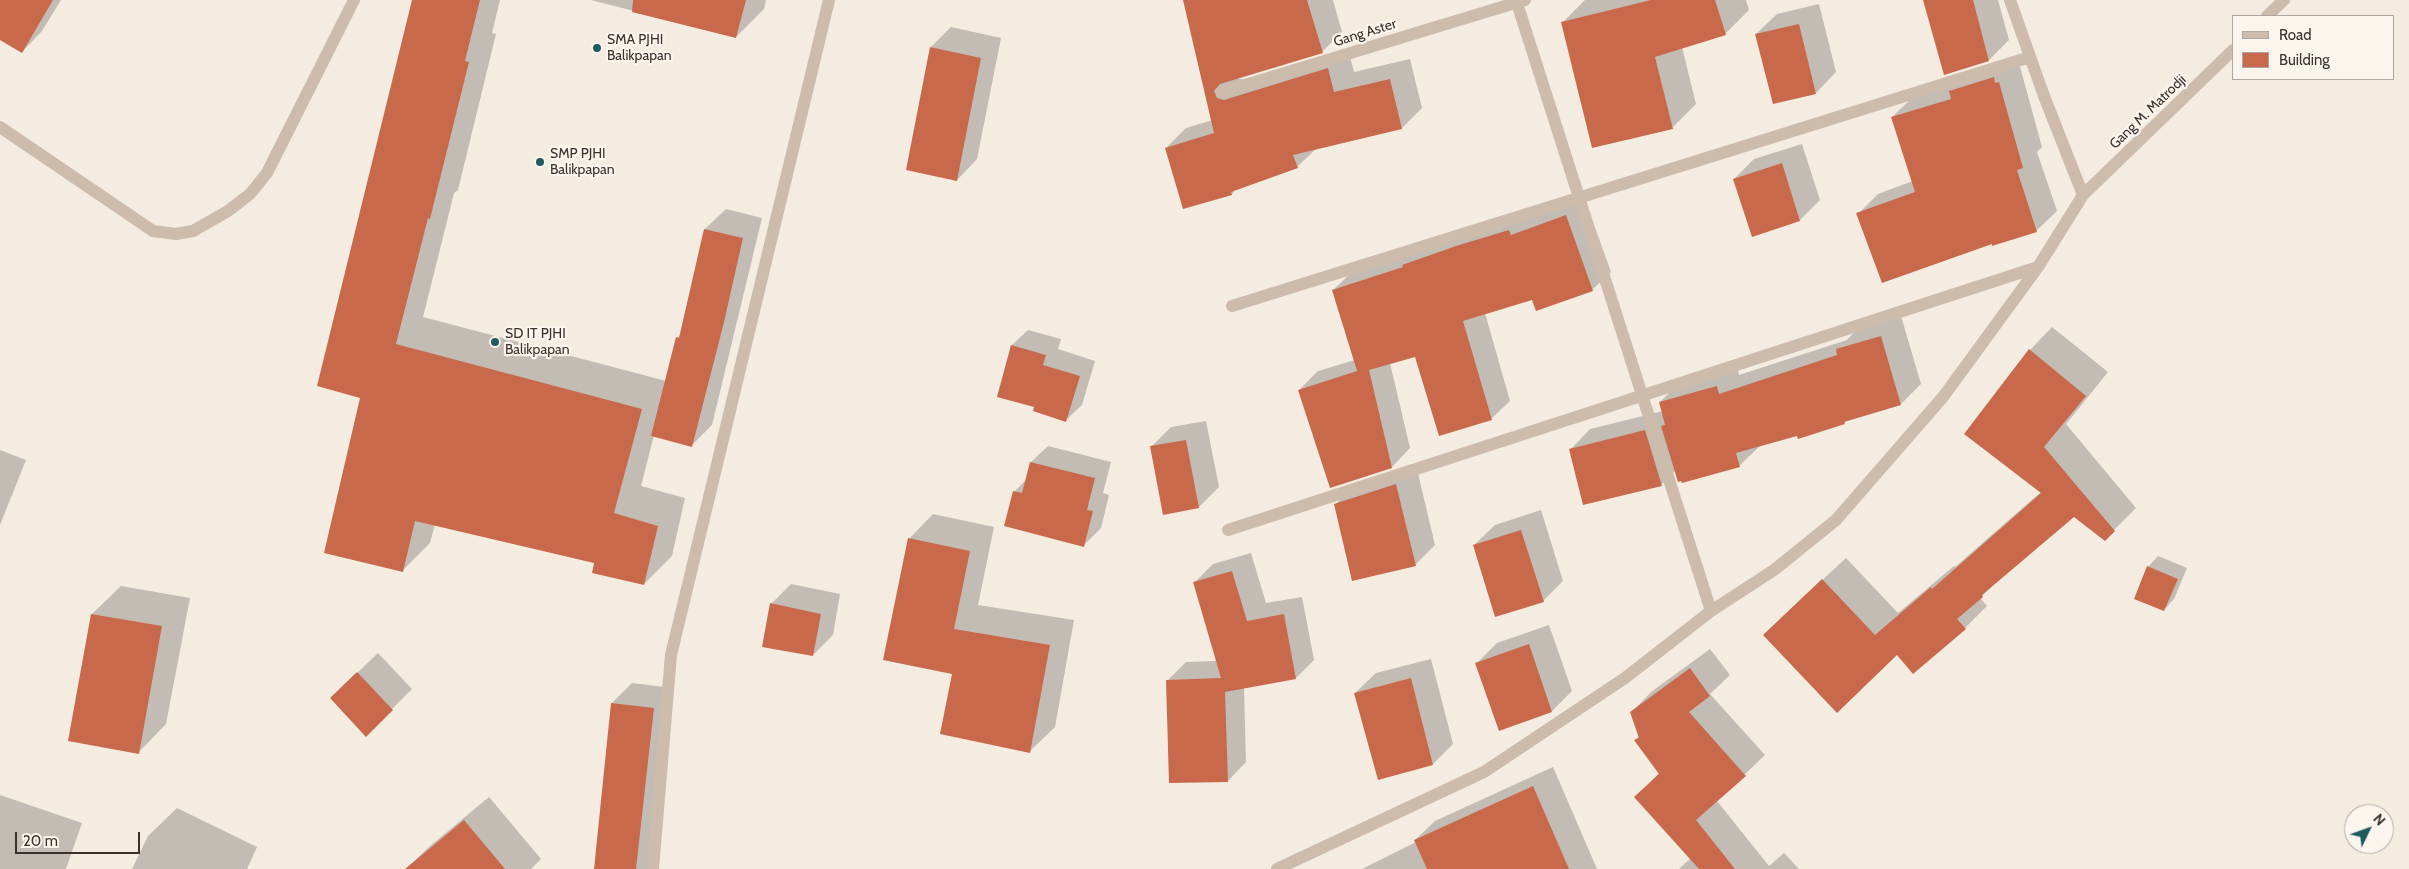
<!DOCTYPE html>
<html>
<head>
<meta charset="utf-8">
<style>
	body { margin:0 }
	#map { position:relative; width:2409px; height:869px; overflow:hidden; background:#f4ebe1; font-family:Cabin,sans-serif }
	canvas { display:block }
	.legend { position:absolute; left:2232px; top:15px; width:162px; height:65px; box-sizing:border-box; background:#fbf5ee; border:1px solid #aea6a0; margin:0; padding:6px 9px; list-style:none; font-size:15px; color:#3b302b }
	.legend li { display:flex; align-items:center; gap:10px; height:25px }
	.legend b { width:25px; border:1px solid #aea6a0 }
	.north { position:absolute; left:2344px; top:804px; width:50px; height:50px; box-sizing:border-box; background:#fbf5ee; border:1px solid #aea6a0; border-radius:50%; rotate:48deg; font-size:14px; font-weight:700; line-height:20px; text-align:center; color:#3b302b }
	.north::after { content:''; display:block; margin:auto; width:18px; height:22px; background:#1f5a5e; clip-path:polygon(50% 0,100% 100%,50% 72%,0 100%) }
	.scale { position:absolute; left:15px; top:832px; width:125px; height:22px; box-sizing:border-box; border:2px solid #3b302b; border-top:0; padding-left:6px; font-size:15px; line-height:18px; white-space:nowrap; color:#3b302b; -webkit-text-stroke:4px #fbf5ee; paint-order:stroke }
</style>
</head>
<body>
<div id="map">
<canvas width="2409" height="869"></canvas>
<ul class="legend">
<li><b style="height:6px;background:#cdbbac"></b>Road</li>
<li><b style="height:14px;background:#c8694b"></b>Building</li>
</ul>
<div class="north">N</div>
<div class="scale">20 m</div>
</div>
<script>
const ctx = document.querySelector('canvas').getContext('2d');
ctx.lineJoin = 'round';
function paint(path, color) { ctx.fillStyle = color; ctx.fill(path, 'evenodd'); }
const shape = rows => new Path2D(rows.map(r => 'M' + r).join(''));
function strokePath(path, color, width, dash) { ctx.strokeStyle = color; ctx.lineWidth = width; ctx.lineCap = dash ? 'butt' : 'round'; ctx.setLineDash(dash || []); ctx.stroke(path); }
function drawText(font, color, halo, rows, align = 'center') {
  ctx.font = font + ' Cabin,sans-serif'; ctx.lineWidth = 4.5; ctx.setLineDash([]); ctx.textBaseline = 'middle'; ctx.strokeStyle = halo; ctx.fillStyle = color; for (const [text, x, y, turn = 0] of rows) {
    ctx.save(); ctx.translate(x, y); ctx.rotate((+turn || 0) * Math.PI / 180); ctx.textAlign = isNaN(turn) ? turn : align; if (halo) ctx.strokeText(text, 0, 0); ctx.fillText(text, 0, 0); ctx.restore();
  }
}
paint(shape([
	[0,0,61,0,42,31,22,52,0,38],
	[414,0,500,0,492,33,496,34,458,190,454,193,423,317,666,381,677,338,682,333,705,229,726,209,762,218,712,425,692,445,654,435,641,486,685,498,672,556,644,584,595,562,435,524,430,543,403,570,361,397],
	[591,0,766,0,764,9,736,37],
	[1184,0,1333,0,1342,32,1322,52,1237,78,1245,80,1348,49,1354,72,1410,59,1422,108,1402,128,1317,148,1297,167,1236,189,1232,194,1166,148,1186,128,1213,120],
	[1585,0,1746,0,1749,10,1725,34,1682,47,1696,104,1672,128,1563,22],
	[1925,0,1998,0,2009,40,1989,60,1945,74],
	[1819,4,1836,72,1816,93,1756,34,1777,14],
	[951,27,1001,38,977,159,957,180,931,47],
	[2019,63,2042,147,2037,152,2057,211,2036,231,1992,242,1858,214,1878,194,1913,181,1892,117,1913,97],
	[1802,144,1820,200,1800,220,1734,179,1754,159],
	[1584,197,1611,272,1592,290,1533,298,1485,313,1510,401,1491,419,1416,356,1390,363,1410,448,1392,467,1299,390,1318,371,1355,360,1333,290,1352,272],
	[1901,316,1921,384,1901,404,1848,419,1844,423,1798,434,1760,446,1739,466,1676,470,1662,484,1584,504,1570,450,1590,429,1663,411,1660,402,1680,382,1737,366,1739,375,1847,340,1857,329],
	[2052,327,2108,372,2066,424,2136,508,2105,539,2074,516,2002,576,1980,598,1987,606,1965,628,1898,653,1787,613,1846,558,1898,613,1954,566,1955,567,2042,491,2030,350],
	[1028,330,1061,339,1058,349,1095,361,1082,405,1066,420,1035,406,998,396,1012,345],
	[1206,421,1219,487,1199,507,1151,447,1171,427],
	[1048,446,1111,462,1103,493,1109,495,1101,528,1084,545,1014,492,1027,479,1031,462],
	[0,450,26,460,0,525],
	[1416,465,1435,545,1415,565,1335,505,1355,484],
	[1541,510,1563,581,1543,601,1474,545,1495,525],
	[933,514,994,527,978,605,1074,620,1055,727,1030,751,953,673,909,539],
	[1251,553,1266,603,1302,597,1314,660,1296,678,1244,687,1246,762,1228,781,1167,681,1186,662,1217,661,1194,583,1213,564],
	[2158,556,2187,568,2174,599,2164,610,2148,567],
	[791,584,840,594,833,635,813,655,771,604],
	[121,586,190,598,166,724,138,753,92,614],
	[1549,625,1572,691,1552,711,1499,729,1476,664,1497,643],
	[1710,649,1730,675,1710,694,1765,755,1717,801,1769,866,1784,853,1799,869,1679,869,1691,858,1636,797,1659,773,1635,740,1639,736,1631,713,1651,692],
	[378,653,412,689,392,709,352,678],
	[1431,659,1453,744,1433,764,1355,693,1376,673],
	[632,683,673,688,654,869,595,869,612,703],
	[1553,767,1597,869,1362,869,1416,842,1415,840,1435,821],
	[0,795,82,823,66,869,0,869],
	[489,797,541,859,531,869,406,869,430,846],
	[177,808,257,847,247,869,132,869,148,836]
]), '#0003');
paint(shape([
	[0,0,53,0,22,53,0,40],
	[412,0,480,0,465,61,469,62,430,219,428,218,396,344,642,409,614,513,658,526,644,585,592,573,594,563,415,521,403,572,324,553,360,398,317,386],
	[633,0,746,0,736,38,632,12],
	[1183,0,1307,0,1323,53,1220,84,1214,91,1217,98,1224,100,1328,68,1334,92,1390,79,1402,129,1293,155,1298,168,1231,192,1232,195,1183,209,1165,148,1214,133],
	[1651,0,1715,0,1726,35,1655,57,1673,129,1592,148,1561,22],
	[1923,0,1973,0,1989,61,1944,75],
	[1799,24,1816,94,1773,104,1755,34],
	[930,47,981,58,957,181,906,170],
	[1994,77,1995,83,1999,82,2023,168,2017,170,2037,232,1992,246,1992,244,1882,283,1856,213,1915,192,1891,117,1951,99,1949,91],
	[1782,163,1800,221,1752,237,1733,179],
	[1566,215,1593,291,1536,311,1532,300,1463,321,1492,420,1439,436,1415,357,1369,370,1392,468,1330,488,1298,390,1357,371,1332,290,1403,267,1402,265,1456,246,1509,230,1511,235],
	[704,229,743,238,724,322,692,447,651,436,676,337,679,338],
	[1881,336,1901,405,1844,422,1845,424,1798,439,1797,436,1736,453,1740,467,1682,483,1681,481,1678,482,1661,426,1665,425,1659,402,1717,386,1719,394,1837,355,1836,349],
	[1011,345,1046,355,1043,365,1080,376,1066,422,1033,411,1034,407,997,397],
	[2029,349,2086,396,2044,447,2115,531,2105,541,2074,517,1982,595,1983,597,1957,619,1966,629,1913,674,1897,655,1837,713,1763,635,1822,579,1875,635,1931,587,1932,589,2041,493,1964,434],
	[1645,430,1662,486,1583,505,1569,449],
	[1186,440,1199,508,1163,515,1150,446],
	[1030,462,1095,478,1087,510,1093,511,1084,547,1004,526,1013,491,1022,493],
	[1396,484,1416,566,1352,581,1334,504],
	[1521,530,1544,602,1495,617,1473,545],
	[908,538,970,551,954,629,1050,645,1030,753,940,734,952,674,883,660],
	[2147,566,2178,579,2164,611,2134,599],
	[1232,571,1247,621,1284,614,1296,679,1225,692,1228,782,1169,783,1166,680,1221,678,1193,582],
	[770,603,821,614,813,656,762,647],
	[91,614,162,626,139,754,68,741],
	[1529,644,1552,712,1499,731,1475,663],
	[1690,668,1710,696,1689,712,1746,776,1696,820,1735,869,1699,869,1634,797,1659,774,1634,740,1639,738,1630,712],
	[357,672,393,710,366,737,330,698],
	[1411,678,1433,765,1378,780,1354,693],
	[611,703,654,708,636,869,594,869],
	[1533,786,1569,869,1427,869,1414,840],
	[464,820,505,869,405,869]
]), '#c8694b');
strokePath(shape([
	[1516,0,1711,611],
	[2267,16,2284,0],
	[1222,92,1525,0],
	[0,127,153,231,176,234,193,231,228,211,250,194,267,173,354,0],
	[2083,195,2233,50],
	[1232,306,2030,57],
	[1228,530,2038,267],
	[653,869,671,655,829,0],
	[1277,869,1484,772,1625,678,1711,611,1774,570,1836,520,1943,397,2038,267,2083,195,2044,96,2010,0]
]), '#cdbbac', 12);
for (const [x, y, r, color] of [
	[597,48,5,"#1f5a5e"],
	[540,162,5,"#1f5a5e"],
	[495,342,5,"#1f5a5e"]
]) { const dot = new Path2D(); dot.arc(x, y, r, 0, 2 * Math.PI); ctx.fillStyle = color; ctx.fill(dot); strokePath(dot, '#fbf5ee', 2); }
drawText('14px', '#3b302b', '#fbf5ee', [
	["Gang Aster",1365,33,-17],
	["Gang M. Matrodji",2148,112,-44]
]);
drawText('14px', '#3b302b', '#fbf5ee', [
	["SMA PJHI",607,40],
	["Balikpapan",607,56],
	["SMP PJHI",550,154],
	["Balikpapan",550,170],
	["SD IT PJHI",505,334],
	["Balikpapan",505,350]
], 'left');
</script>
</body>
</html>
